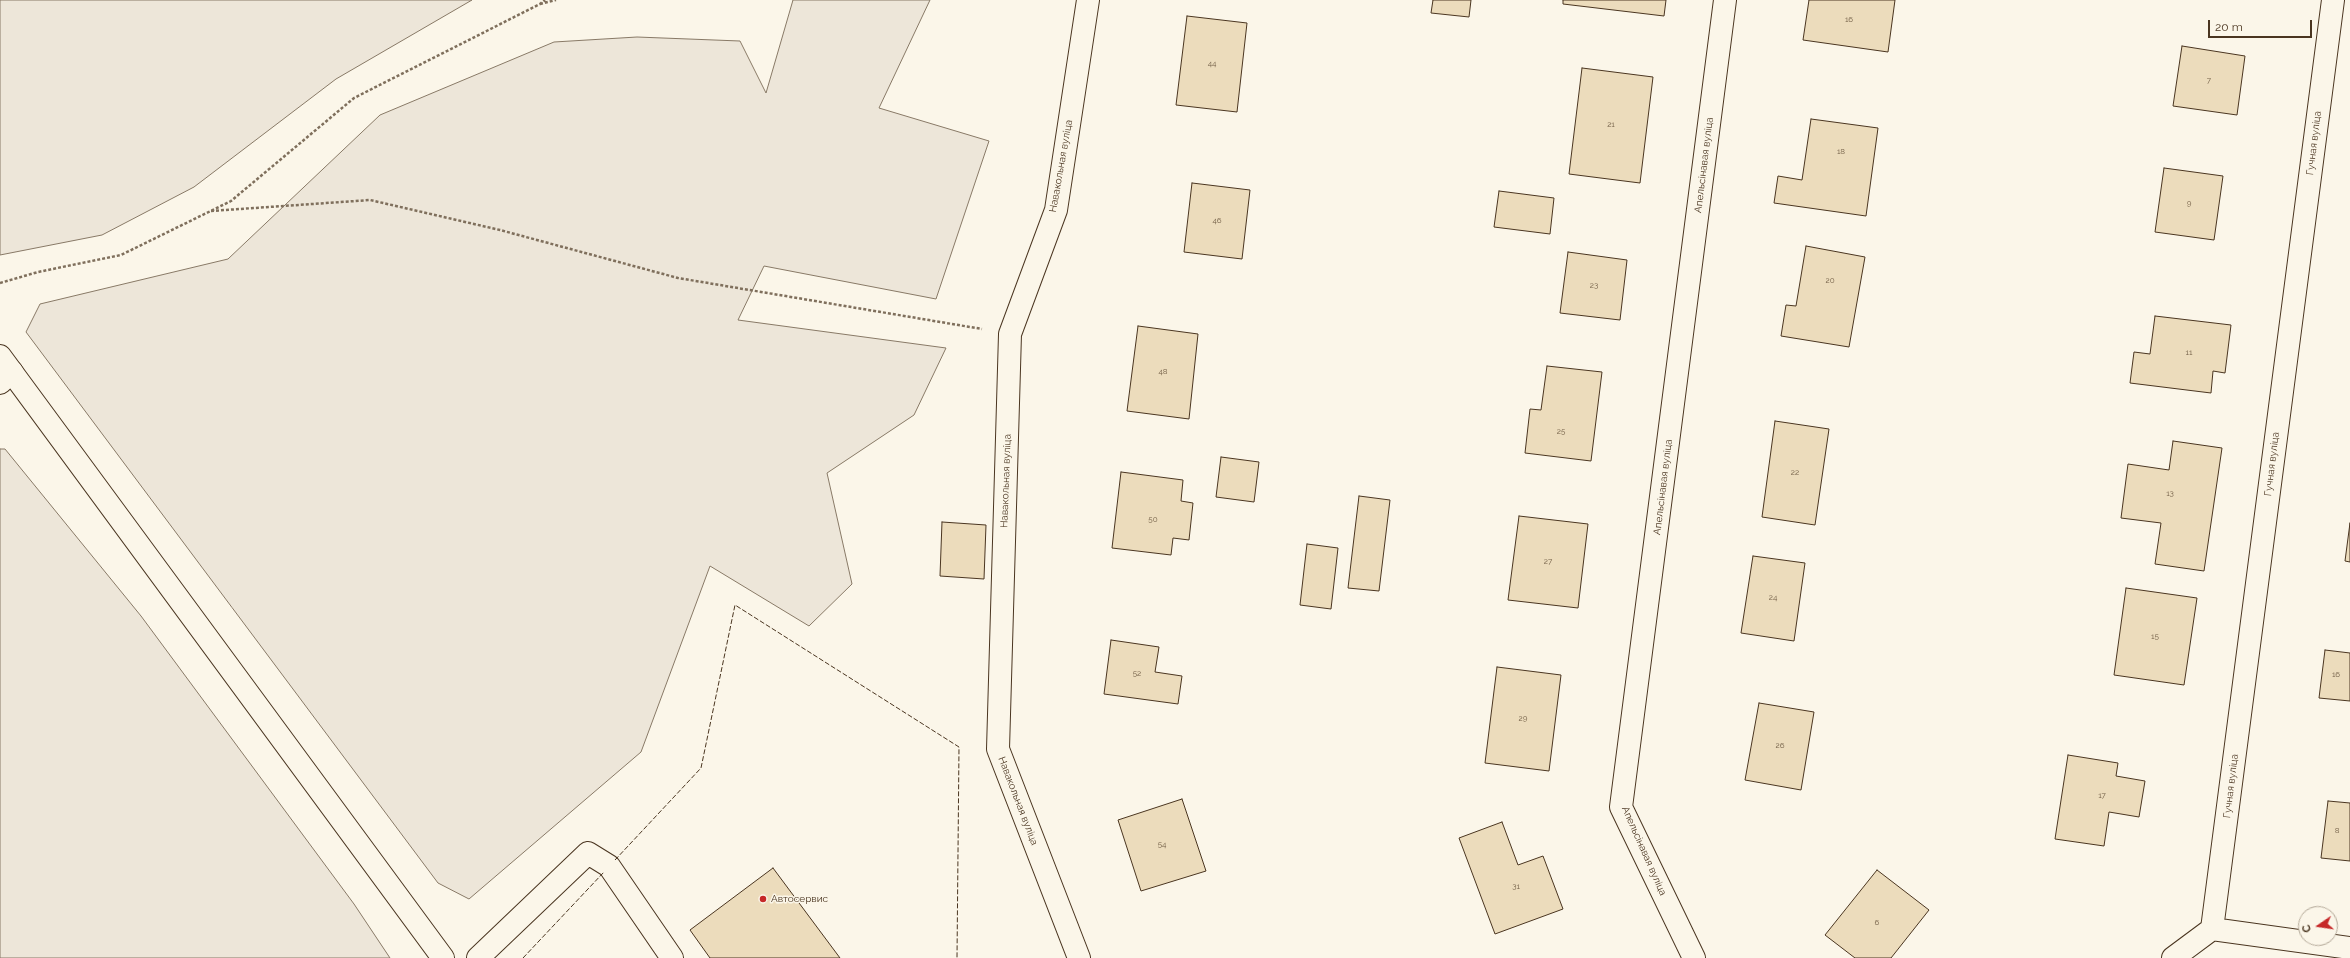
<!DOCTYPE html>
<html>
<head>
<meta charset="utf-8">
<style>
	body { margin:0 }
	#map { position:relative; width:2350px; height:958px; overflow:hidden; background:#fbf6e9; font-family:Raleway,sans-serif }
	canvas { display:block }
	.north { position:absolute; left:2298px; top:906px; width:40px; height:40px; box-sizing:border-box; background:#fbf6e9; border:1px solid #b4a999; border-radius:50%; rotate:257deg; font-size:11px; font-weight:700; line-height:16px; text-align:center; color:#4a3520 }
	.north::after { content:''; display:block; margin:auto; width:14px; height:18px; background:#c62828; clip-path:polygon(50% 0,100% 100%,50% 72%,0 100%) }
	.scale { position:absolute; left:2208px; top:20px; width:104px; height:18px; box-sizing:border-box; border:2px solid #4a3520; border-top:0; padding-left:5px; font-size:12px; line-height:14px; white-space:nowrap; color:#4a3520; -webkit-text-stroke:3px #fbf6e9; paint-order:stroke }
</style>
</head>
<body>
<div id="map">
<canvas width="2350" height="958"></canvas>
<div class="north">С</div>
<div class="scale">20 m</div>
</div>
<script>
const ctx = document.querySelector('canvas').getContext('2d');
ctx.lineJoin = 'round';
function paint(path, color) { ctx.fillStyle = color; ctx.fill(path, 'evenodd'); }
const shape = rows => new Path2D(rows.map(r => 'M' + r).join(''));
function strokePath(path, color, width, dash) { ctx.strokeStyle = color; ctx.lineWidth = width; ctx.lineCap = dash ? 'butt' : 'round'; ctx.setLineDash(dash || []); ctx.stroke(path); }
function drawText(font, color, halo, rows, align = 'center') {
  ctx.font = font + ' Raleway,sans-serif'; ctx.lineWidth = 3; ctx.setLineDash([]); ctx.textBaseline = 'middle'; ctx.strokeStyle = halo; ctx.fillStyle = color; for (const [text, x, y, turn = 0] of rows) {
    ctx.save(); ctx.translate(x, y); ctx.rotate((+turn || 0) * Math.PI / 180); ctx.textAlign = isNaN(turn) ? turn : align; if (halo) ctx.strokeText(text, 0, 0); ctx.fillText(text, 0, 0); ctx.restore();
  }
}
const green = shape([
	[0,0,472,0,336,79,194,187,102,235,0,255,0,0],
	[793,0,930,0,879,108,989,141,936,299,764,266,738,320,946,348,914,415,827,473,852,584,809,626,710,566,641,752,469,899,438,883,26,332,40,304,228,259,380,115,554,42,637,37,740,41,766,93,793,0],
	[0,449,5,449,141,616,354,904,390,958,0,958,0,449]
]);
paint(green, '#ede6d9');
strokePath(green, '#887966', 1);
const building = shape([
	[1433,0,1471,0,1469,17,1431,13,1433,0],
	[1563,0,1666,0,1664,16,1563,4,1563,0],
	[1809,0,1895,0,1888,52,1803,40,1809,0],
	[1187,16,1247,23,1237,112,1176,105,1187,16],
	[2182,46,2245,56,2237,115,2173,106,2182,46],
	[1582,68,1653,77,1640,183,1569,174,1582,68],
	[1811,119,1878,128,1866,216,1774,203,1778,176,1802,180,1811,119],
	[2164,168,2223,176,2214,240,2155,232,2164,168],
	[1192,183,1250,190,1242,259,1184,252,1192,183],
	[1499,191,1554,198,1550,234,1494,227,1499,191],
	[1806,246,1865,257,1849,347,1781,336,1786,305,1796,306,1806,246],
	[1568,252,1627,260,1620,320,1560,313,1568,252],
	[2155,316,2231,325,2225,373,2213,371,2211,393,2130,383,2134,352,2150,354,2155,316],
	[1138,326,1198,334,1189,419,1127,411,1138,326],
	[1547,366,1602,372,1591,461,1525,453,1530,409,1541,410,1547,366],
	[1775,421,1829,429,1815,525,1762,517,1775,421],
	[2173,441,2222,448,2204,571,2155,564,2161,523,2121,518,2128,464,2169,470,2173,441],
	[1221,457,1259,462,1254,502,1216,497,1221,457],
	[1121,472,1183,480,1181,501,1193,503,1189,540,1173,538,1171,555,1112,548,1121,472],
	[1359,496,1390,500,1379,591,1348,588,1359,496],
	[1519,516,1588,524,1578,608,1508,600,1519,516],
	[942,522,986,525,984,579,940,576,942,522],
	[2350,523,2350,562,2345,561,2350,523],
	[1307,544,1338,548,1331,609,1300,605,1307,544],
	[1753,556,1805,563,1794,641,1741,633,1753,556],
	[2126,588,2197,598,2184,685,2114,675,2126,588],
	[1111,640,1159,647,1155,672,1182,676,1178,704,1104,694,1111,640],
	[2325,650,2350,653,2350,701,2319,698,2325,650],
	[1497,667,1561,675,1549,771,1485,763,1497,667],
	[1759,703,1814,712,1801,790,1745,780,1759,703],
	[2068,755,2118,763,2116,776,2145,781,2139,817,2109,812,2104,846,2055,839,2068,755],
	[1182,799,1206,871,1141,891,1118,820,1182,799],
	[2328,801,2350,803,2350,861,2321,858,2328,801],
	[1502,822,1518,865,1543,856,1563,909,1495,934,1459,838,1502,822],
	[773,868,840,958,710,958,690,930,773,868],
	[1877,870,1929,910,1891,958,1855,958,1825,935,1877,870]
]);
paint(building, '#ecdcbc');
strokePath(building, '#4a3520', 1);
const minor = shape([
	[0,383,12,372],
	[2212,929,2333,0],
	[478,958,588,853,609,866,672,958],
	[1079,958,998,749,1010,334,1056,210,1088,0],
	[1694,958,1621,807,1725,0],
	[2173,958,2212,929,2350,948]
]);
const major = shape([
	[0,356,443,958]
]);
strokePath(minor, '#4a3520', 24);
strokePath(major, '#4a3520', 24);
strokePath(shape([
	[540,4,556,0],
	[211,211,370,200,500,230,678,278,982,329],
	[0,283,38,272,121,255,231,201,354,98,540,4,545,0]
]), '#7f6f5c', 2.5, [3, 2]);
strokePath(minor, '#fbf6e9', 22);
strokePath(major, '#fbf6e9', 22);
strokePath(shape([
	[615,860,701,768,735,605,959,747,957,958],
	[523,958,604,872]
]), '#4a3520', 1, [5, 2]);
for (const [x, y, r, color] of [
	[763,899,4,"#c62828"]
]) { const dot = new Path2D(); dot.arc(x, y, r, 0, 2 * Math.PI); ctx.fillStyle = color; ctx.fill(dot); strokePath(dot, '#fbf6e9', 1.5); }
drawText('8px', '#725f47', null, [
	["16",1849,20],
	["44",1212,64],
	["7",2209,81],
	["21",1611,125],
	["18",1841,152],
	["9",2189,204],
	["46",1217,221],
	["20",1830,281],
	["23",1594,286],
	["11",2189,353],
	["48",1163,372],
	["25",1561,432],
	["22",1795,473],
	["13",2170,494],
	["50",1153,520],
	["27",1548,562],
	["24",1773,598],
	["15",2155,637],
	["52",1137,674],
	["16",2336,675],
	["29",1523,719],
	["26",1780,746],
	["17",2102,796],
	["8",2337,831],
	["54",1162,845],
	["31",1516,887],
	["6",1877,923]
]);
drawText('10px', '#4a3520', '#fbf6e9', [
	["Гучная вуліца",2314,143,-83],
	["Апельсінавая вуліца",1704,165,-83],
	["Навакольная вуліца",1061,166,-80],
	["Гучная вуліца",2272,464,-83],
	["Навакольная вуліца",1006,481,-88],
	["Апельсінавая вуліца",1663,487,-83],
	["Гучная вуліца",2231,786,-83],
	["Навакольная вуліца",1018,801,69],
	["Апельсінавая вуліца",1644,851,66]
]);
drawText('10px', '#4a3520', '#fbf6e9', [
	["Автосервис",771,899]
], 'left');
</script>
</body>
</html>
